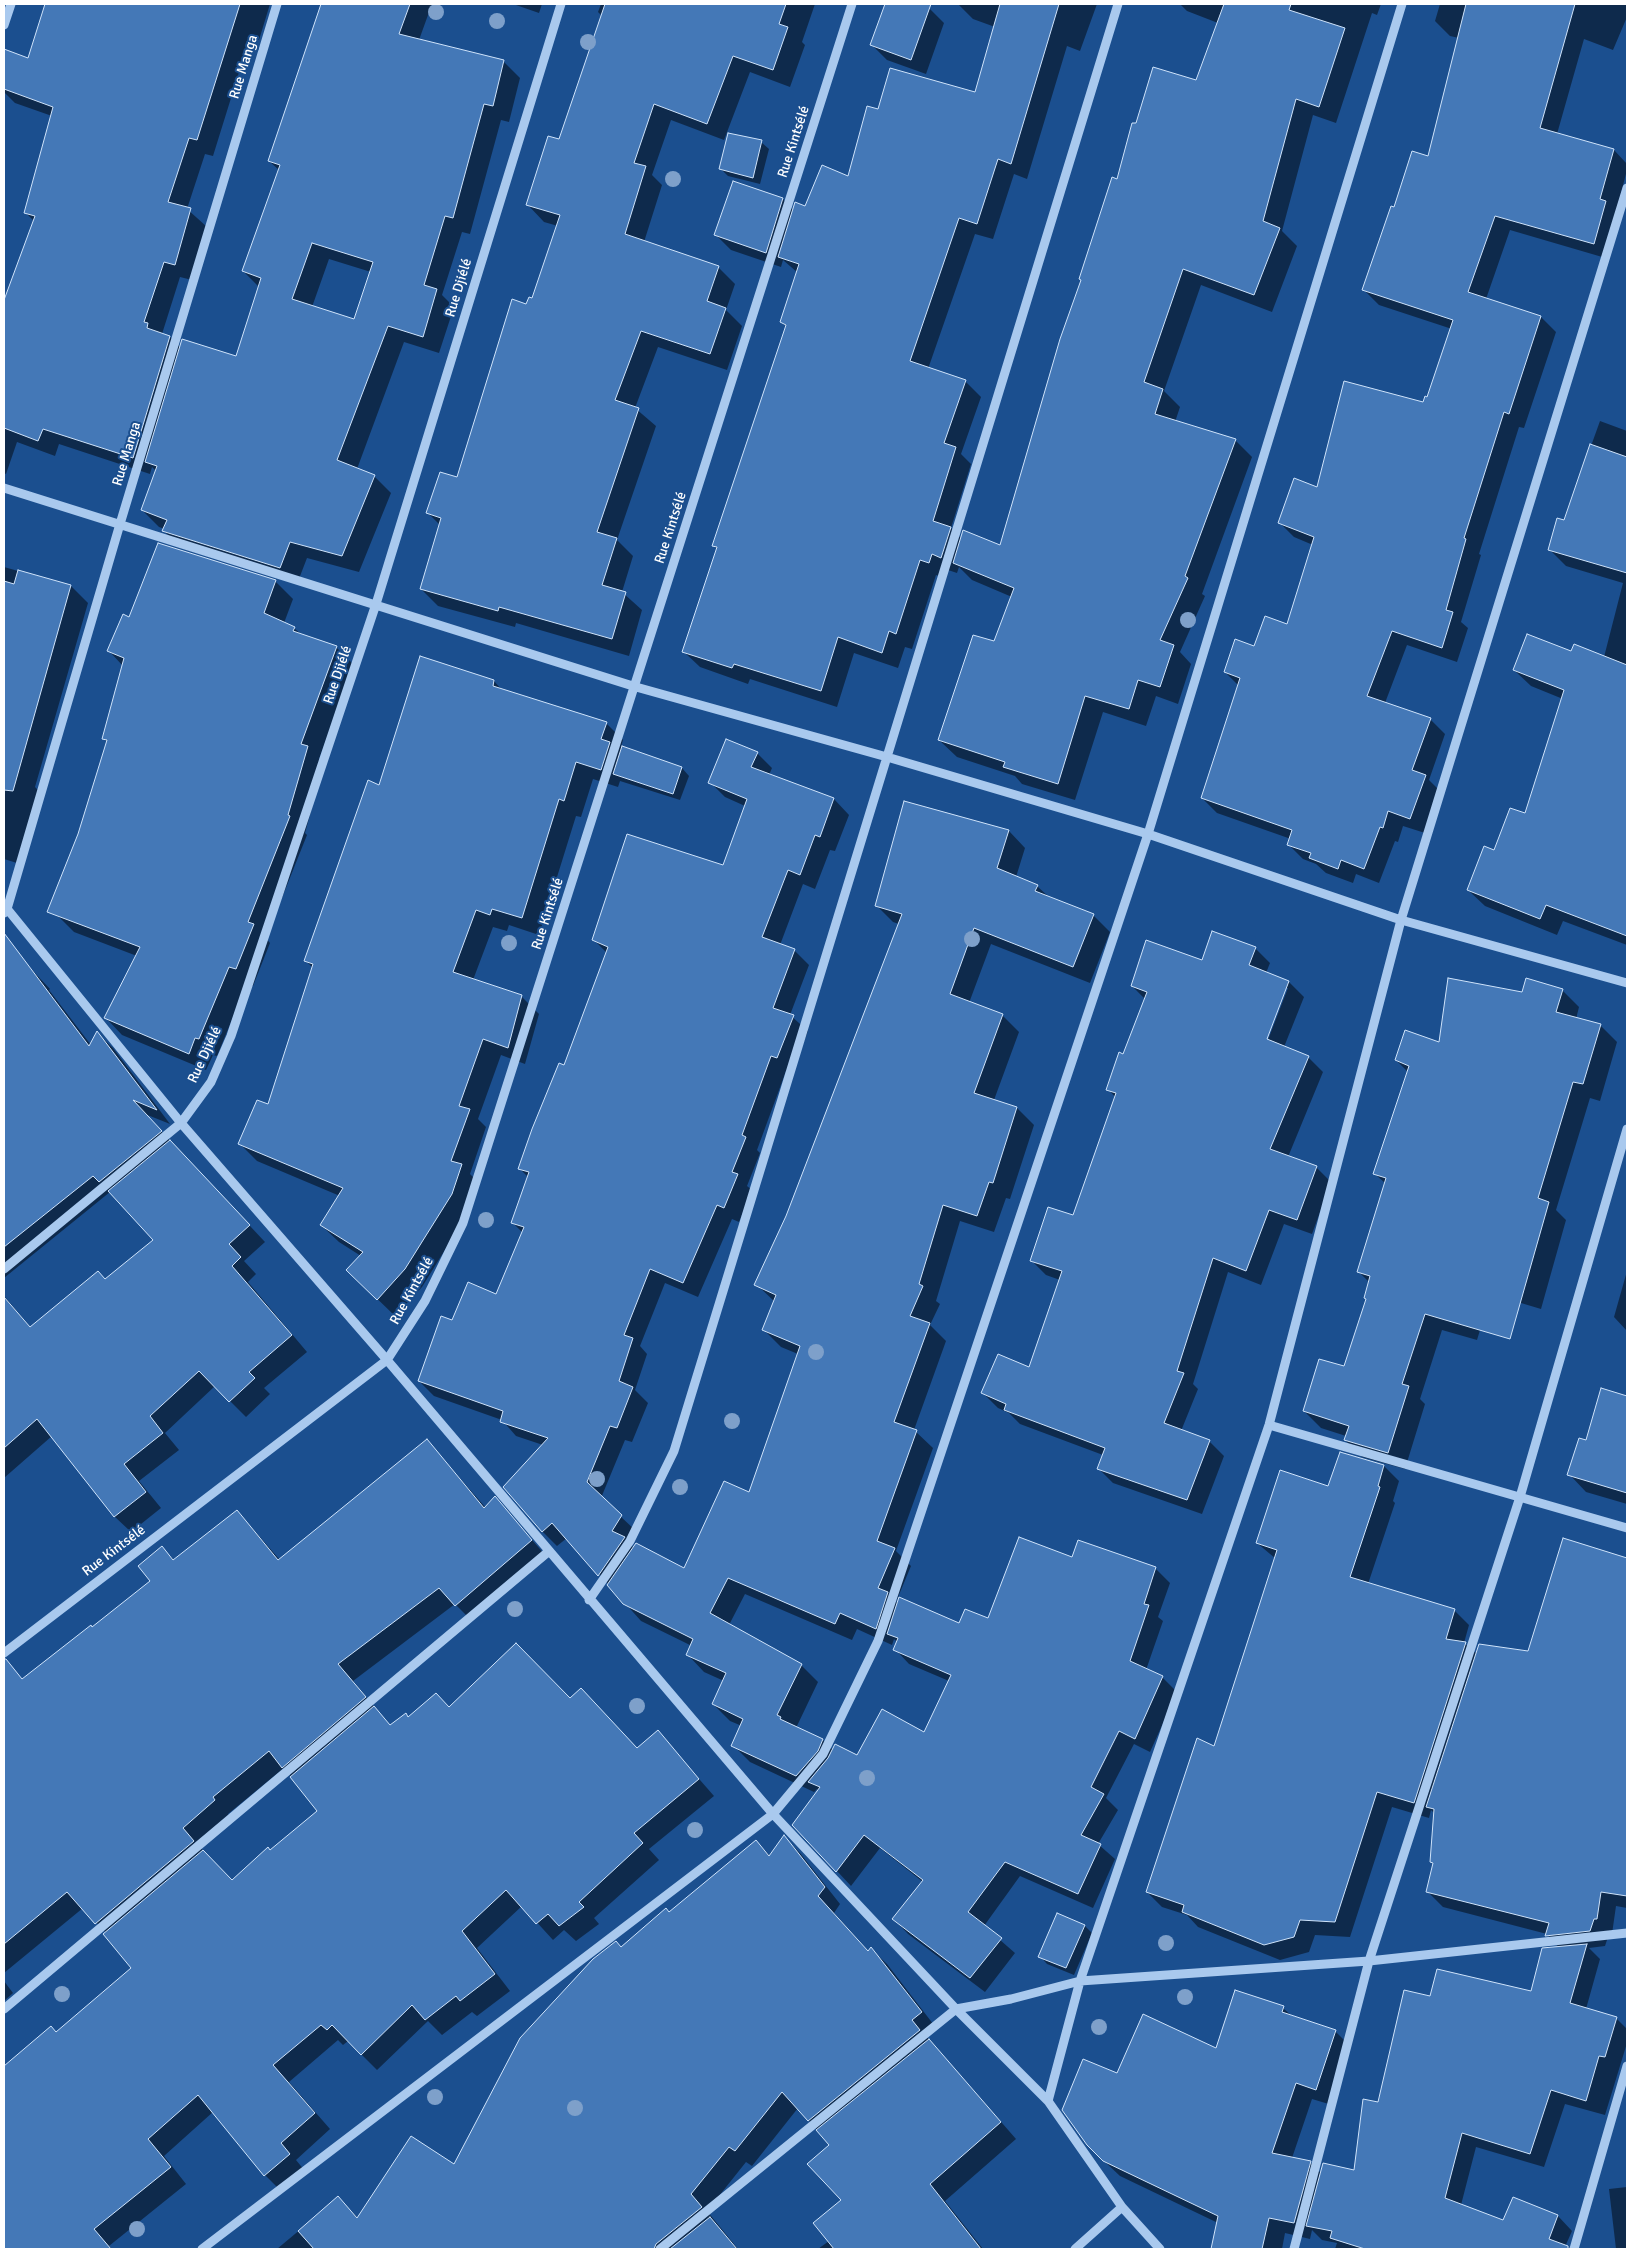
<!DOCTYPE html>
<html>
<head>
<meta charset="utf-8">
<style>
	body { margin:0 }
	#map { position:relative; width:1631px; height:2253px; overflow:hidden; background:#1b4f8f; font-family:Signika,sans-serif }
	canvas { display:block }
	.frame { position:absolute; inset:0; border:5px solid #fff; pointer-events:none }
</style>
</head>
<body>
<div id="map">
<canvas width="1631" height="2253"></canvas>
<div class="frame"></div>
</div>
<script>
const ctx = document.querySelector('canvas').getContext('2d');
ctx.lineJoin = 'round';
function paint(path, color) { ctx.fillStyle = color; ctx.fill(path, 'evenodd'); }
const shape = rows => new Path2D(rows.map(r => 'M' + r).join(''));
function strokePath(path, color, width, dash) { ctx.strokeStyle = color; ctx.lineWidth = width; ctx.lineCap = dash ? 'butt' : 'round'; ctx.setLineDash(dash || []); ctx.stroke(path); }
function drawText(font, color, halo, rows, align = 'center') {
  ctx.font = font + ' Signika,sans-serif'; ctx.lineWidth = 4; ctx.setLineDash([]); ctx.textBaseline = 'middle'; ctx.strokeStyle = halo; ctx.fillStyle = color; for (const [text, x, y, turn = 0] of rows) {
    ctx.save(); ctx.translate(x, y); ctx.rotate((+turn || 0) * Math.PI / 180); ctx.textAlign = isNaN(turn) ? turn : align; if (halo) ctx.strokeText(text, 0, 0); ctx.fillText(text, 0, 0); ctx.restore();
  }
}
paint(shape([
	[47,4,270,4,259,40,250,37,213,156,205,154,187,209,206,226,192,280,180,277,162,334,170,337,181,348,237,358,259,287,243,271,280,171,269,161,323,4,432,4,419,40,503,61,520,78,509,122,501,120,470,234,462,232,442,295,454,307,439,353,404,342,357,469,374,476,391,493,359,572,307,558,297,584,181,548,164,531,165,529,159,527,142,510,156,471,152,467,150,474,59,444,55,456,17,442,6,474,4,473,4,303,35,222,26,213,52,116,15,103,4,92,4,71,10,53,29,59],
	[329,259,371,272,355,321,312,307],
	[513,4,542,4,539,13],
	[601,4,815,4,802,42,805,45,790,87,750,72,724,140,671,120,652,175,662,185,644,242,718,267,735,284,726,310,742,326,727,370,658,347,635,408,656,426,617,540,633,556,622,592,642,610,629,656,516,623,515,627,438,606,421,589,440,525,428,513,458,479,526,306,533,300,558,226,544,222,527,204,560,141,602,16,598,12],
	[886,4,917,4,929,8,944,23,926,74,887,60,872,45],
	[958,4,1097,4,1080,51,1067,46,1027,179,1014,174,993,239,975,234,928,369,965,381,981,397,961,454,971,464,951,528,962,539,1001,547,1137,125,1196,82,1218,23,1187,11,1180,4,1381,4,1377,15,1372,13,1336,123,1313,115,1282,231,1297,246,1272,312,1201,285,1164,391,1180,407,1175,422,1235,440,1252,457,1202,594,1205,596,1180,652,1191,664,1178,704,1156,696,1146,726,1103,712,1075,800,1022,784,1015,776,957,757,939,740,995,642,1012,597,972,580,959,567,957,573,948,570,945,578,936,575,912,649,905,647,898,668,854,653,837,707,750,679,748,684,700,667,683,651,718,550,713,545,787,327,781,322,798,273,783,260,781,267,731,250,716,235,734,182,783,199,794,211,806,207,849,177,879,111,975,93,995,27,973,19],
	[1440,4,1627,4,1627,17,1613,50,1584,39,1557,134,1614,150,1627,164,1627,170,1616,212,1609,259,1510,230,1486,299,1541,317,1556,332,1524,428,1519,427,1479,554,1481,555,1461,622,1468,628,1457,662,1407,645,1385,703,1430,719,1445,734,1429,780,1440,791,1425,833,1403,826,1398,842,1395,841,1379,883,1356,874,1353,883,1326,873,1316,864,1303,859,1288,844,1291,839,1217,813,1202,798,1239,686,1225,672,1287,626,1313,545,1294,537,1279,522,1428,399,1452,329,1379,305,1364,290,1395,209,1429,157,1459,38,1450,36,1435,21],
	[761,142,769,149,760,184,728,176,721,169],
	[1600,421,1627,431,1627,945,1563,921,1557,935,1485,906,1468,890,1494,851,1526,815,1563,699,1531,686,1514,670,1571,653,1604,657,1623,583,1566,566,1549,549,1564,521],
	[4,567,71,586,88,603,35,787,40,792,17,863,4,859],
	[275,581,293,599,284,623,294,628,302,635,336,647,354,665,319,759,324,764,305,833,307,835,266,938,270,943,253,986,247,983,217,1056,213,1055,206,1070,122,1035,105,1017,137,956,74,932,57,915,108,743,103,738,123,666,109,651,130,618],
	[494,681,502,690,606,723,623,740,621,747,682,768,689,776,680,800,620,781,618,787,593,779,581,817,576,816,539,935,509,925,507,931,493,927,473,980,522,997,539,1014,525,1064,501,1055,478,1119,486,1127,470,1174,479,1183,469,1211,422,1287,395,1316,365,1287,361,1256,339,1242,321,1225,340,1196,257,1161,240,1144,269,1106,313,968,305,960,380,786],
	[757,753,772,768,769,775,834,799,849,815,835,851,830,850,815,889,803,884,780,945,794,950,809,965,790,1015,808,1031,792,1073,786,1071,757,1150,760,1153,747,1186,752,1190,739,1222,732,1219,698,1297,665,1283,640,1346,647,1354,635,1390,648,1403,632,1442,625,1440,601,1498,636,1531,628,1543,634,1548,685,1569,749,1494,798,1354,781,1347,764,1330,775,1302,756,1284,787,1217,899,924,893,922,876,905,905,803,1009,831,1025,848,1016,877,1037,886,1050,898,1093,915,1110,932,1090,983,991,944,969,1003,1002,1015,1019,1032,994,1100,1017,1108,1034,1125,1010,1199,1006,1198,994,1232,960,1221,936,1301,940,1304,930,1325,946,1341,914,1430,933,1448,896,1551,911,1566,896,1602,959,1625,989,1620,1073,1559,1155,1568,1170,1583,1158,1617,1163,1621,1146,1670,1162,1677,1177,1692,1150,1752,1134,1744,1106,1798,1118,1810,1098,1844,1115,1859,1093,1908,1020,1876,984,1926,1015,1953,985,1992,908,1934,894,1919,923,1882,880,1848,851,1886,794,1825,819,1791,817,1789,814,1792,750,1762,733,1745,742,1726,730,1721,713,1704,724,1681,704,1672,688,1655,692,1646,641,1621,567,1538,557,1546,542,1531,543,1445,516,1436,502,1420,434,1396,419,1381,453,1322,497,1296,523,1233,513,1223,528,1177,520,1169,565,1066,607,953,594,940,724,866,745,806,725,797,710,782],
	[745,1594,852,1640,857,1629,892,1645,894,1639,898,1643,895,1649,909,1664,949,1681,925,1734,858,1757,833,1750,823,1740,796,1728,818,1682,801,1665,729,1625],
	[1255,948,1270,963,1266,973,1289,982,1304,997,1284,1047,1308,1057,1323,1072,1288,1157,1317,1168,1331,1182,1312,1234,1284,1224,1261,1285,1228,1272,1193,1384,1198,1389,1181,1431,1209,1441,1224,1456,1202,1514,1113,1483,1098,1468,1103,1455,1020,1424,1009,1413,998,1408,983,1393,1030,1369,1060,1280,1046,1275,1031,1260,1074,1217,1116,1098,1108,1089,1124,1055,1145,999,1132,986,1203,961],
	[1285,988,1288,988,1266,1045,1263,1044],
	[13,950,50,989,49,990,91,1045,97,1033,113,1048,170,1124,145,1114,265,1242,244,1261,256,1274,248,1282,307,1352,264,1388,270,1394,246,1417,215,1386,165,1433,179,1450,139,1481,161,1508,131,1532,114,1516,52,1436,4,1478,4,1296,31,1328,106,1280,155,1240,110,1192,4,1278,4,957],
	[1562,990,1579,1007,1576,1019,1600,1025,1617,1042,1600,1101,1590,1098,1556,1210,1566,1220,1541,1309,1491,1294,1477,1340,1442,1330,1420,1399,1425,1404,1405,1469,1362,1457,1345,1440,1346,1436,1321,1428,1304,1411,1345,1368,1367,1299,1370,1283,1359,1272,1386,1184,1375,1174,1408,1072,1396,1060,1440,1044,1523,993],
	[1627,1271,1627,1331,1614,1317],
	[1602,1390,1627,1397,1627,1504,1586,1492,1569,1474,1586,1442],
	[427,1441,486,1508,495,1498,547,1557,472,1621,455,1604,353,1681,380,1714,391,1726,409,1718,450,1708,570,1699,637,1749,658,1732,714,1796,649,1849,659,1860,594,1918,599,1924,576,1941,564,1930,553,1940,522,1906,477,1948,510,1991,477,2016,472,2012,442,2035,428,2021,377,2070,348,2041,343,2045,338,2040,289,2082,330,2129,296,2160,305,2171,281,2191,265,2175,213,2112,164,2156,186,2184,109,2246,112,2249,4,2249,4,2068,51,2027,56,2033,133,1968,106,1933,83,1908,4,1973,4,1686,17,1675,22,1680,92,1629,152,1581,162,1548,175,1561,237,1511,280,1560],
	[284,1768,319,1811,232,1881,198,1845,230,1817,228,1814],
	[1340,1453,1384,1466,1399,1481,1393,1501,1395,1503,1368,1584,1454,1610,1469,1625,1464,1643,1477,1654,1528,1653,1564,1539,1627,1559,1627,1908,1616,1906,1612,1934,1609,1934,1605,1946,1589,1948,1600,1959,1586,2009,1616,2018,1627,2029,1627,2043,1605,2115,1565,2104,1544,2167,1476,2147,1461,2205,1504,2222,1513,2199,1558,2216,1572,2231,1564,2249,1335,2249,1337,2243,1322,2240,1312,2230,1310,2239,1285,2233,1282,2249,1212,2249,1218,2223,1120,2176,1104,2161,1117,2075,1217,2049,1283,2008,1293,2017,1335,2031,1351,2047,1332,2105,1312,2099,1292,2158,1310,2162,1321,2173,1355,2171,1379,2103,1431,1998,1532,1993,1559,1948,1547,1934,1443,1907,1428,1892,1434,1865,1431,1862,1435,1814,1431,1810,1429,1818,1392,1807,1350,1937,1315,1935,1309,1952,1280,1960,1198,1927,1187,1915,1162,1907,1147,1892,1215,1748,1276,1559,1257,1543,1328,1488],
	[784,1837,800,1853,840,1904,834,1913,869,1952,871,1949,887,1964,937,2029,927,2037,1016,2139,945,2201,983,2249,818,2249,829,2241,842,2201,830,2145,798,2108,752,2166,746,2162,707,2211,738,2249,277,2249,338,2198,358,2218,454,2166,621,1948,670,1913,756,1841,770,1856],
	[1058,1915,1085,1926,1092,1933,1074,1975,1047,1964,1040,1956],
	[4,1981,13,1993,4,2001],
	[1627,2187,1627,2249,1616,2249,1609,2189]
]), '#0007');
const building = shape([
	[45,4,240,4,197,140,189,138,168,202,191,208,175,265,164,262,144,322,148,323,147,328,170,336,133,458,43,429,38,441,4,428,4,300,35,216,24,213,53,107,4,89,4,49,28,58,45,4],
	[321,4,410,4,399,34,504,60,493,106,484,104,453,218,445,216,424,285,437,289,423,337,388,326,337,460,375,475,342,556,290,542,280,568,162,531,167,520,141,510,157,466,145,462,182,339,236,356,261,278,242,271,280,165,268,161,321,4],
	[312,243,373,262,354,319,292,299,312,243],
	[605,4,786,4,779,24,788,27,773,70,733,56,707,124,654,104,634,163,646,166,625,234,719,266,707,301,726,308,710,354,641,331,615,400,639,408,597,532,617,538,602,585,626,592,612,639,499,607,498,611,420,589,441,518,426,513,440,472,457,477,512,299,526,304,529,297,532,298,560,215,526,205,548,136,559,139,605,4],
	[885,4,931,4,911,60,870,45,885,4],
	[1000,4,1059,4,1011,164,998,159,977,224,959,218,910,361,966,380,944,443,956,447,933,521,951,527,941,558,932,554,929,563,920,560,896,634,889,631,882,653,838,637,821,691,734,664,732,668,682,652,717,547,712,546,786,325,780,322,799,264,778,257,795,202,805,206,822,165,848,176,867,106,878,109,890,68,975,92,1000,4],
	[1224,4,1291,4,1289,10,1345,28,1319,107,1296,99,1263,221,1280,228,1254,295,1183,269,1144,382,1163,389,1155,414,1236,439,1185,576,1188,578,1160,640,1174,645,1160,687,1138,680,1129,709,1085,696,1058,784,1003,767,1005,762,938,740,973,635,994,641,1014,588,953,563,963,530,1000,545,1060,339,1081,280,1079,279,1112,177,1117,179,1132,123,1136,123,1153,67,1196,80,1224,4],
	[1466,4,1575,4,1540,128,1614,149,1600,199,1606,201,1594,244,1495,216,1468,292,1541,316,1509,414,1504,412,1464,538,1466,539,1446,610,1453,612,1442,648,1392,631,1367,696,1431,718,1412,770,1426,775,1410,819,1388,811,1383,828,1380,827,1364,869,1341,860,1338,869,1309,858,1311,853,1287,845,1292,830,1201,798,1240,678,1224,672,1235,639,1254,646,1265,616,1287,624,1314,537,1278,523,1294,478,1317,487,1344,381,1423,402,1425,396,1427,397,1453,320,1362,290,1391,206,1394,207,1412,151,1428,156,1466,4],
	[728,133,762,140,753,178,719,169,728,133],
	[733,181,783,198,766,253,714,235,733,181],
	[1590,444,1627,457,1627,573,1548,550,1557,518,1564,520,1590,444],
	[158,543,276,580,264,613,295,627,293,631,337,646,301,744,308,746,288,815,290,816,248,922,254,924,236,969,229,967,199,1039,195,1038,189,1054,104,1018,140,947,47,912,78,834,107,740,102,739,124,658,107,651,123,614,129,617,158,543],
	[18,570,71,585,13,791,4,790,4,581,14,584,18,570],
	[1527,634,1571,651,1574,644,1627,665,1627,936,1546,905,1540,919,1467,890,1484,846,1494,850,1510,808,1525,813,1564,690,1513,670,1527,634],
	[420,656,494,680,493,686,607,722,601,739,610,742,601,770,576,762,564,801,559,799,522,918,492,909,490,915,476,910,453,972,522,995,508,1048,483,1039,459,1106,470,1109,451,1161,462,1164,452,1194,405,1269,377,1300,346,1270,363,1252,320,1225,343,1188,238,1144,257,1100,268,1104,313,964,304,961,368,780,379,785,420,656],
	[726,739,758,752,751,767,834,798,820,837,815,835,800,875,788,870,762,937,795,949,773,1008,794,1015,777,1058,771,1056,742,1135,746,1137,732,1172,738,1174,724,1208,717,1205,683,1283,650,1269,624,1335,633,1338,619,1381,633,1387,617,1428,610,1426,587,1482,622,1515,612,1531,625,1537,598,1576,552,1523,542,1532,503,1487,548,1438,500,1422,503,1411,418,1381,441,1316,452,1320,468,1282,496,1294,524,1227,511,1223,529,1172,518,1169,532,1129,559,1063,564,1065,608,947,592,940,627,834,723,865,747,799,708,783,726,739],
	[622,746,682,767,673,794,613,774,622,746],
	[904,801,1009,830,997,868,1038,885,1035,891,1094,914,1073,967,974,928,950,994,1003,1014,974,1093,1017,1107,993,1183,989,1182,977,1216,943,1205,919,1284,923,1286,910,1316,930,1323,894,1422,917,1430,877,1541,895,1548,878,1588,888,1592,876,1629,840,1613,835,1624,728,1578,710,1613,802,1664,777,1715,781,1717,780,1719,823,1739,818,1751,796,1776,731,1746,743,1719,712,1704,726,1673,686,1655,693,1639,623,1604,607,1585,636,1543,684,1568,724,1481,749,1492,800,1346,762,1330,776,1295,754,1285,786,1216,902,914,875,906,904,801],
	[1212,931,1256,947,1249,965,1289,981,1267,1039,1309,1056,1270,1149,1317,1166,1297,1220,1269,1210,1246,1271,1213,1258,1177,1371,1184,1373,1164,1423,1210,1440,1187,1500,1097,1469,1105,1448,1004,1410,1006,1404,981,1393,998,1354,1029,1367,1062,1271,1030,1261,1048,1207,1073,1215,1116,1093,1106,1090,1119,1052,1123,1054,1147,992,1131,986,1146,940,1202,960,1212,931],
	[4,933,89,1046,97,1031,157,1110,133,1100,162,1131,99,1182,93,1176,4,1247,4,933],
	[1448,978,1522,992,1526,978,1563,989,1556,1012,1601,1024,1583,1084,1573,1082,1538,1198,1549,1202,1510,1339,1425,1314,1402,1384,1409,1386,1388,1453,1344,1440,1349,1426,1303,1411,1319,1359,1344,1366,1366,1299,1364,1298,1370,1276,1357,1272,1386,1178,1373,1174,1409,1066,1395,1060,1405,1030,1439,1042,1448,978],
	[170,1140,250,1225,229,1244,241,1257,232,1266,292,1335,249,1372,255,1378,229,1402,199,1371,150,1416,163,1433,124,1464,146,1492,114,1517,37,1419,4,1448,4,1297,30,1327,98,1271,105,1279,153,1240,108,1191,170,1140],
	[1601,1388,1627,1396,1627,1493,1567,1475,1579,1438,1586,1440,1601,1388],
	[427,1439,484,1508,495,1496,532,1540,455,1606,439,1588,338,1664,366,1697,282,1768,269,1751,213,1797,215,1800,183,1828,194,1841,95,1924,67,1892,4,1944,4,1659,6,1659,22,1679,91,1625,92,1627,150,1581,138,1566,162,1546,173,1560,237,1510,278,1560,427,1439],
	[1340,1452,1384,1465,1378,1486,1380,1487,1350,1577,1455,1609,1446,1639,1466,1642,1414,1803,1377,1792,1335,1922,1300,1920,1294,1937,1264,1945,1182,1912,1184,1905,1146,1892,1197,1738,1214,1746,1277,1550,1256,1543,1280,1470,1328,1486,1340,1452],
	[1019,1537,1072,1557,1078,1540,1156,1567,1144,1604,1149,1605,1130,1661,1163,1676,1135,1739,1119,1731,1091,1787,1104,1794,1081,1835,1101,1844,1078,1894,1005,1862,968,1912,1002,1938,970,1978,892,1919,923,1880,864,1835,836,1872,792,1825,820,1787,808,1782,828,1758,835,1744,857,1755,882,1709,924,1732,951,1675,893,1650,898,1638,887,1634,899,1597,959,1623,965,1609,988,1618,1019,1537],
	[1563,1538,1627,1558,1627,1896,1601,1892,1597,1919,1594,1919,1590,1931,1545,1936,1549,1923,1426,1892,1433,1863,1430,1862,1434,1809,1426,1807,1479,1644,1528,1651,1563,1538],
	[516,1643,570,1698,581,1688,637,1748,658,1730,699,1779,634,1833,643,1843,579,1902,584,1907,559,1926,548,1914,536,1924,506,1890,462,1931,495,1974,460,2001,456,1996,425,2020,412,2005,361,2055,332,2025,327,2030,321,2025,273,2065,315,2113,281,2143,290,2154,264,2176,198,2095,148,2139,171,2167,94,2229,111,2249,4,2249,4,2066,51,2026,56,2032,131,1968,103,1934,203,1850,232,1880,268,1847,270,1850,317,1811,290,1777,374,1706,390,1725,406,1713,408,1717,436,1693,449,1707,516,1643],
	[784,1835,825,1887,818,1896,868,1951,871,1947,922,2012,912,2020,920,2030,808,2121,782,2092,735,2151,729,2147,691,2194,702,2207,656,2244,654,2249,314,2249,298,2231,338,2196,357,2218,411,2136,454,2164,520,2038,593,1959,616,1941,621,1947,666,1908,669,1912,756,1840,769,1856,784,1835],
	[1057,1913,1085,1925,1066,1968,1038,1957,1057,1913],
	[1587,1944,1570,2003,1617,2017,1605,2057,1599,2056,1586,2101,1551,2090,1530,2154,1462,2133,1445,2198,1503,2220,1513,2197,1558,2215,1549,2239,1568,2246,1568,2249,1365,2249,1330,2238,1332,2231,1306,2226,1323,2163,1354,2170,1363,2099,1378,2102,1404,1990,1430,1996,1437,1969,1531,1991,1542,1948,1587,1944],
	[1235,1990,1284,2006,1282,2012,1336,2030,1316,2090,1296,2083,1272,2153,1311,2161,1294,2223,1269,2218,1262,2249,1211,2249,1218,2216,1103,2161,1087,2145,1062,2110,1083,2059,1117,2073,1143,2014,1216,2048,1235,1990],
	[929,2039,1001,2122,930,2184,981,2249,834,2249,813,2223,841,2200,807,2164,829,2145,816,2130,929,2039],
	[710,2217,737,2249,670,2249,710,2217]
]);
paint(building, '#4478b7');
strokePath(building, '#cfe3fa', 1);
strokePath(shape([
	[4,25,11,4],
	[4,488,636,687,887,757,1148,834,1401,920,1627,983],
	[4,905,181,1123,387,1360,773,1814,956,2009,1048,2101,1122,2207,1160,2249],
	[4,913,7,909,120,524,277,4],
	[4,1269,181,1123,211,1082,231,1036,376,604,561,4],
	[1269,1425,1627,1528],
	[589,1600,630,1541,674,1451,1118,4],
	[4,1653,387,1360,425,1301,463,1223,852,4],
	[4,2009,548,1552],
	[1048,2101,1080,1981,1269,1425,1401,920,1627,188],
	[202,2249,773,1814,823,1754,878,1641,1148,834,1402,4],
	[660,2249,956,2009,1011,1999,1080,1981,1369,1961,1627,1933],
	[1075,2249,1122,2207],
	[1294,2249,1369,1961,1520,1497,1627,1129],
	[1574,2249,1627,2066]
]), '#a9c9ee', 9);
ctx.fillStyle = '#7ea0ca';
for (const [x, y] of [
	[436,12],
	[497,21],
	[588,42],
	[673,179],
	[1188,620],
	[972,939],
	[509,943],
	[486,1220],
	[816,1352],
	[732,1421],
	[597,1479],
	[680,1487],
	[515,1609],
	[637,1706],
	[867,1778],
	[695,1830],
	[1166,1943],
	[62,1994],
	[1185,1997],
	[1099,2027],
	[435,2097],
	[575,2108],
	[137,2229]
]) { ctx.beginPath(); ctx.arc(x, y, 8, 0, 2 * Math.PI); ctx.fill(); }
drawText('14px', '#fff', '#1b4f8f', [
	["Rue Manga",244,67,-73],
	["Rue Kintsélé",794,142,-72],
	["Rue Djiélé",459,288,-73],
	["Rue Manga",127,454,-73],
	["Rue Kintsélé",671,528,-72],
	["Rue Djiélé",338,675,-71],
	["Rue Kintsélé",548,914,-72],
	["Rue Djiélé",205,1055,-65],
	["Rue Kintsélé",412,1291,-61],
	["Rue Kintsélé",114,1551,-37]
]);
</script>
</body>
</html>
